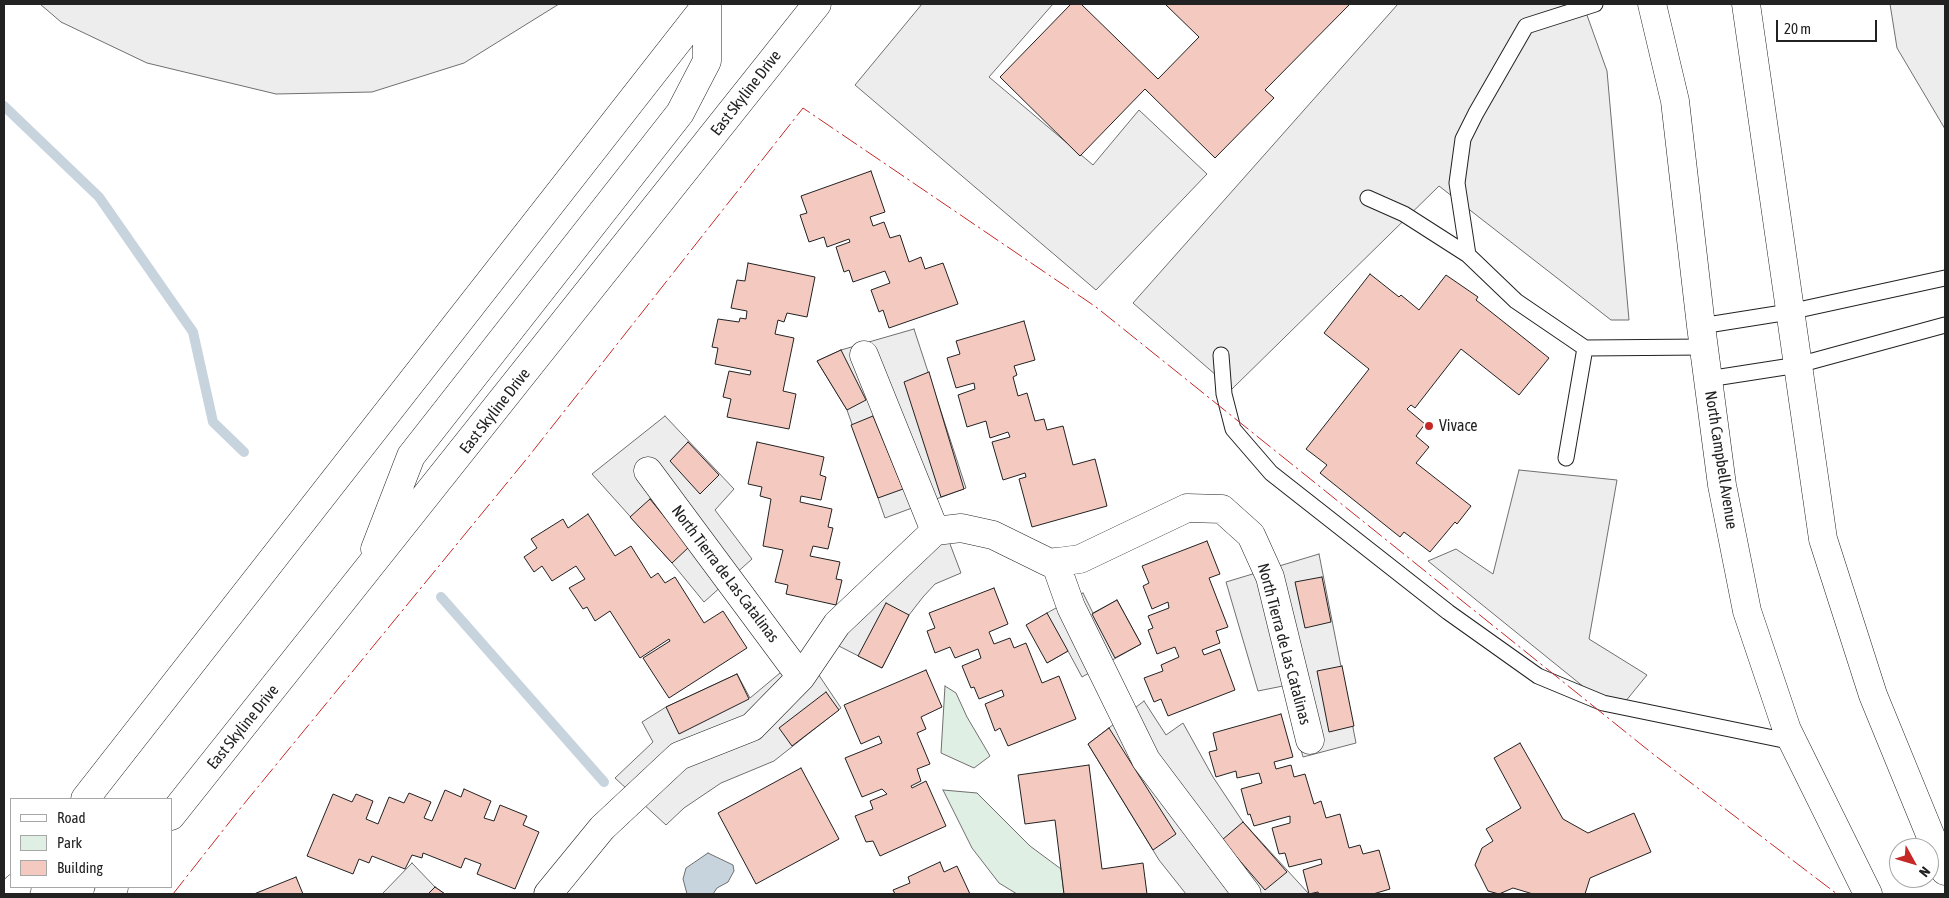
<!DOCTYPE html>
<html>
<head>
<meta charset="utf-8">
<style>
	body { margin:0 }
	#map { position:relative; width:1949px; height:898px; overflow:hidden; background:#fff; font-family:"Asap Condensed",sans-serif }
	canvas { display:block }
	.frame { position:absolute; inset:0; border:5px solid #222; pointer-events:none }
	.legend { position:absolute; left:10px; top:798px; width:162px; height:90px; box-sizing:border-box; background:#fff; border:1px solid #a7a7a7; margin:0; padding:6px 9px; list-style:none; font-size:15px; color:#222 }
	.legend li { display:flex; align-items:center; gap:10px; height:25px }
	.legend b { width:25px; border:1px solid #a7a7a7 }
	.north { position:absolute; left:1889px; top:838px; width:50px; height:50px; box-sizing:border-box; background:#fff; border:1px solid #a7a7a7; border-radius:50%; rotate:129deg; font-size:14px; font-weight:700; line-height:20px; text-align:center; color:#222 }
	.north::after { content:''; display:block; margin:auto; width:18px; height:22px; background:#c62828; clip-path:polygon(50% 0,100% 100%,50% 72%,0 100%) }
	.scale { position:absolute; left:1776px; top:20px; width:101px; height:22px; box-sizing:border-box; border:2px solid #222; border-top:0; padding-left:6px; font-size:15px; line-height:18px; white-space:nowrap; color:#222; -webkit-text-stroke:4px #fff; paint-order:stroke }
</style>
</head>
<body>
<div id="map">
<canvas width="1949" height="898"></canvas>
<div class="frame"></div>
<ul class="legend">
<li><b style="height:6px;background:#fff"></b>Road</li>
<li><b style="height:14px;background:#e0efe3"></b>Park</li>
<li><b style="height:14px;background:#f3c9c0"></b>Building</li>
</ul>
<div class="north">N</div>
<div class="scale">20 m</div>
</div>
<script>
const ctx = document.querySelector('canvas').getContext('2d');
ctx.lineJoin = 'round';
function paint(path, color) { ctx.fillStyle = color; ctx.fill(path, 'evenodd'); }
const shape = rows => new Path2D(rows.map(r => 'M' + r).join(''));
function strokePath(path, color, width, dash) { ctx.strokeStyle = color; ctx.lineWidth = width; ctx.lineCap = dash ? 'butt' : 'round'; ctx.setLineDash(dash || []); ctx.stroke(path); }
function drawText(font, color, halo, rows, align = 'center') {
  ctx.font = font + ' "Asap Condensed",sans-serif'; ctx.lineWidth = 4; ctx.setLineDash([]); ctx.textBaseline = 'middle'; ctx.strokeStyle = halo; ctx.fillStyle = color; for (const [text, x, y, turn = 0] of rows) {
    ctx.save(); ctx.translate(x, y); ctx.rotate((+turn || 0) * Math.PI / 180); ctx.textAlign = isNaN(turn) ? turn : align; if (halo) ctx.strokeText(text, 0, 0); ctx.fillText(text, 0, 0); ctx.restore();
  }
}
const green = shape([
	[945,686,956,693,967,717,990,756,974,768,941,753,945,686],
	[943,790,977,793,1030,846,1061,869,1064,894,1017,894,999,883,972,848,943,790]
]);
paint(green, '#e0efe3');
strokePath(green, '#6f6f6f', 1);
const parking = shape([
	[40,4,559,4,464,63,372,92,276,94,147,63,61,22,40,4],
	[922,4,1053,4,989,77,1093,165,1139,110,1207,174,1096,290,855,85,922,4],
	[1398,4,1583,4,1607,71,1629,320,1611,320,1439,186,1232,389,1133,303,1398,4],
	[1890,4,1945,4,1945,129,1897,48,1890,4],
	[914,329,966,488,885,518,847,410,817,361,841,350,914,329],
	[665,416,734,489,715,510,752,559,704,602,672,563,592,474,665,416],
	[1519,470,1617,480,1589,639,1647,675,1616,713,1428,561,1456,549,1493,574,1519,470],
	[939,515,961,573,935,584,923,597,909,615,882,668,833,643,939,515],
	[1319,554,1356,743,1303,757,1283,686,1258,691,1226,582,1319,554],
	[1083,593,1093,613,1117,600,1141,644,1082,677,1068,651,1047,663,1047,613,1083,593],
	[804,653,841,708,774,761,721,783,684,808,666,825,615,778,653,742,642,722,666,707,737,674,750,698,804,653],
	[1144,701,1166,735,1183,723,1213,777,1243,822,1309,894,1186,894,1159,860,1088,744,1144,701],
	[412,863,435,887,445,894,382,894,412,863]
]);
paint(parking, '#ededed');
strokePath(parking, '#6f6f6f', 1);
const water = shape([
	[708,853,733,865,734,871,728,882,717,888,713,894,687,894,683,879,686,868,708,853]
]);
paint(water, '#c7d3dd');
strokePath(water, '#6f6f6f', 1);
strokePath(shape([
	[4,106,99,197,193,332,213,422,244,452],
	[441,597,604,782]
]), '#c7d3dd', 10);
const building = shape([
	[1071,4,1081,4,1158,79,1199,37,1165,4,1350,4,1265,90,1274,98,1215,158,1145,89,1080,156,1000,77,1071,4],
	[871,171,885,212,870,217,873,226,884,222,890,238,900,235,909,262,921,257,925,269,943,263,958,304,889,328,883,310,879,312,871,290,890,283,885,271,853,282,849,270,844,272,836,247,850,242,849,239,827,247,824,237,809,242,800,215,807,213,801,196,871,171],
	[748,263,815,277,807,317,787,313,784,322,778,320,775,334,794,338,783,391,796,394,789,429,727,417,731,399,723,397,729,371,750,375,751,371,715,364,718,348,712,347,718,319,739,322,740,318,746,319,747,311,731,308,737,280,745,281,748,263],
	[1370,274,1399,297,1401,295,1419,310,1446,275,1478,297,1476,300,1549,358,1519,395,1461,349,1415,408,1411,405,1407,409,1425,424,1416,436,1429,447,1416,463,1471,506,1457,524,1455,522,1430,552,1404,532,1400,537,1320,473,1327,465,1306,449,1369,369,1324,333,1370,274],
	[1024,321,1035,360,1014,366,1017,375,1013,377,1018,396,1027,393,1035,421,1044,419,1047,430,1063,426,1073,465,1095,459,1107,506,1032,527,1019,479,1026,477,1025,473,1003,480,992,442,1010,437,1008,432,990,438,986,421,967,427,958,395,975,389,974,383,956,388,947,358,960,354,956,341,1024,321],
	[841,350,866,400,847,410,817,361,841,350],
	[929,372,964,489,941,497,904,382,929,372],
	[873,416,903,489,878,498,851,425,873,416],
	[688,442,719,475,700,494,670,461,688,442],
	[757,442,824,457,820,475,826,477,821,500,801,496,800,502,832,509,828,527,833,528,828,549,813,546,810,556,840,562,836,579,842,580,836,605,786,594,788,585,775,582,783,550,763,546,771,499,760,496,762,487,748,484,757,442],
	[650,499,689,547,672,563,630,517,650,499],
	[588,514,615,556,631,546,651,578,658,573,665,583,675,577,704,623,723,611,747,648,669,698,643,658,670,641,669,639,640,658,610,611,595,621,587,607,583,609,569,588,585,579,576,566,552,581,542,566,534,572,524,557,537,548,531,539,563,519,568,528,588,514],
	[1207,541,1220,574,1209,578,1228,627,1216,631,1220,643,1202,650,1204,655,1220,649,1235,690,1168,716,1161,699,1154,702,1144,678,1163,671,1161,665,1179,657,1175,647,1157,654,1148,630,1153,628,1148,616,1169,608,1168,602,1152,609,1143,586,1149,583,1142,566,1207,541],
	[1322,577,1331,622,1305,628,1295,582,1322,577],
	[994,588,1008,624,989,632,994,644,1010,638,1014,648,1026,643,1042,683,1059,676,1076,719,1008,746,1000,728,995,731,985,704,1004,696,1002,690,979,699,974,687,971,688,962,666,981,658,978,649,955,658,950,647,935,653,927,631,935,628,929,613,994,588],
	[1117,600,1141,644,1115,658,1092,614,1117,600],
	[886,603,909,615,882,668,858,656,886,603],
	[1047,613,1068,651,1047,663,1026,625,1047,613],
	[1342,666,1354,726,1329,732,1317,671,1342,666],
	[926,670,942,707,921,717,926,729,917,733,930,764,917,769,921,781,911,786,912,788,926,781,946,826,880,856,873,841,866,842,855,816,873,809,870,801,887,794,882,789,862,797,845,758,882,743,879,736,861,744,844,705,926,670],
	[737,674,749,699,679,734,666,707,737,674],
	[826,692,839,710,792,746,779,728,826,692],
	[1281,714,1293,757,1274,762,1276,769,1291,765,1294,777,1305,774,1314,804,1321,801,1326,818,1340,814,1349,848,1360,845,1363,854,1379,850,1390,889,1373,894,1319,894,1318,892,1309,894,1303,870,1322,864,1321,859,1289,867,1285,853,1279,854,1272,828,1290,823,1290,816,1254,826,1250,814,1248,815,1241,789,1262,783,1259,773,1237,778,1236,771,1216,777,1209,752,1217,750,1213,733,1281,714],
	[1109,728,1176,834,1153,850,1088,744,1109,728],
	[1520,743,1563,819,1588,833,1634,813,1651,852,1590,878,1585,894,1533,894,1513,888,1499,894,1488,891,1475,865,1482,848,1493,841,1486,829,1521,808,1494,758,1520,743],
	[1089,765,1102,869,1143,863,1147,894,1064,894,1055,820,1025,824,1018,775,1089,765],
	[801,768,839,839,756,884,718,813,801,768],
	[464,789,491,801,484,818,494,821,500,805,527,816,523,825,539,832,515,889,477,874,481,864,465,858,461,868,423,853,422,858,412,855,405,869,372,856,369,863,359,859,353,874,307,856,333,794,352,802,356,794,373,801,366,819,378,824,389,797,404,803,409,793,431,802,424,818,432,821,445,790,461,797,464,789],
	[1243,822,1287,872,1265,890,1222,840,1243,822],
	[940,862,944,872,957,866,970,894,895,894,893,890,910,883,908,877,940,862],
	[296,877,303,894,254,894,296,877],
	[435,887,445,894,428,894,435,887]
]);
paint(building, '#f3c9c0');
strokePath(building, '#222', 1);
const lane = shape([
	[1368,198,1404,214,1468,255,1516,301,1585,348,1704,347],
	[1468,255,1457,183,1463,139,1476,113,1526,26,1595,4],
	[1701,326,1789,312,1945,278],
	[1221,355,1224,394,1233,429,1271,473,1448,612,1538,676,1603,703,1793,742],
	[1708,379,1798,365,1945,325],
	[1566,458,1585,348]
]);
const street = shape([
	[864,355,935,531],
	[648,471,801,677],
	[1055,562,1071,607,1146,760,1247,894],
	[548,894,602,828,679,756,752,727,801,677,837,624,935,531,961,528,993,535,1050,563,1080,559,1187,508,1222,509,1251,535,1270,577,1310,740]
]);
const secondary = shape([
	[1652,4,1675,101,1701,326,1722,485,1747,611,1787,730,1868,894],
	[1746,4,1823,539,1873,695,1945,871]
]);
const primary = shape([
	[375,549,411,456,680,113,707,61,707,4],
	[85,799,707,4],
	[171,816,817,4],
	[10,894,17,887],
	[108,894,114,887]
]);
strokePath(lane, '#222', 17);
strokePath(street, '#222', 29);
strokePath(secondary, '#222', 29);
strokePath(primary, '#222', 29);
strokePath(lane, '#fff', 15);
strokePath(street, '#fff', 28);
strokePath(secondary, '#fff', 28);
strokePath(primary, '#fff', 28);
strokePath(shape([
	[173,894,239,810,529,456,803,108,1096,307,1653,754,1837,894]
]), '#c62828', 1, [18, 4, 2.5, 4]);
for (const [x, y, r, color] of [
	[1429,426,5,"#c62828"]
]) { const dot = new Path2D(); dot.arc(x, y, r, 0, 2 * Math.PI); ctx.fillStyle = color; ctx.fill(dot); strokePath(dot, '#fff', 2); }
drawText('16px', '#222', '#fff', [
	["East Skyline Drive",746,93,-52],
	["East Skyline Drive",495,411,-52],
	["North Campbell Avenue",1721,460,81],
	["North Tierra de Las Catalinas",725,574,53],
	["North Tierra de Las Catalinas",1284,644,75],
	["East Skyline Drive",243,727,-51]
]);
drawText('16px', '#222', '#fff', [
	["Vivace",1439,426]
], 'left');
</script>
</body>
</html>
